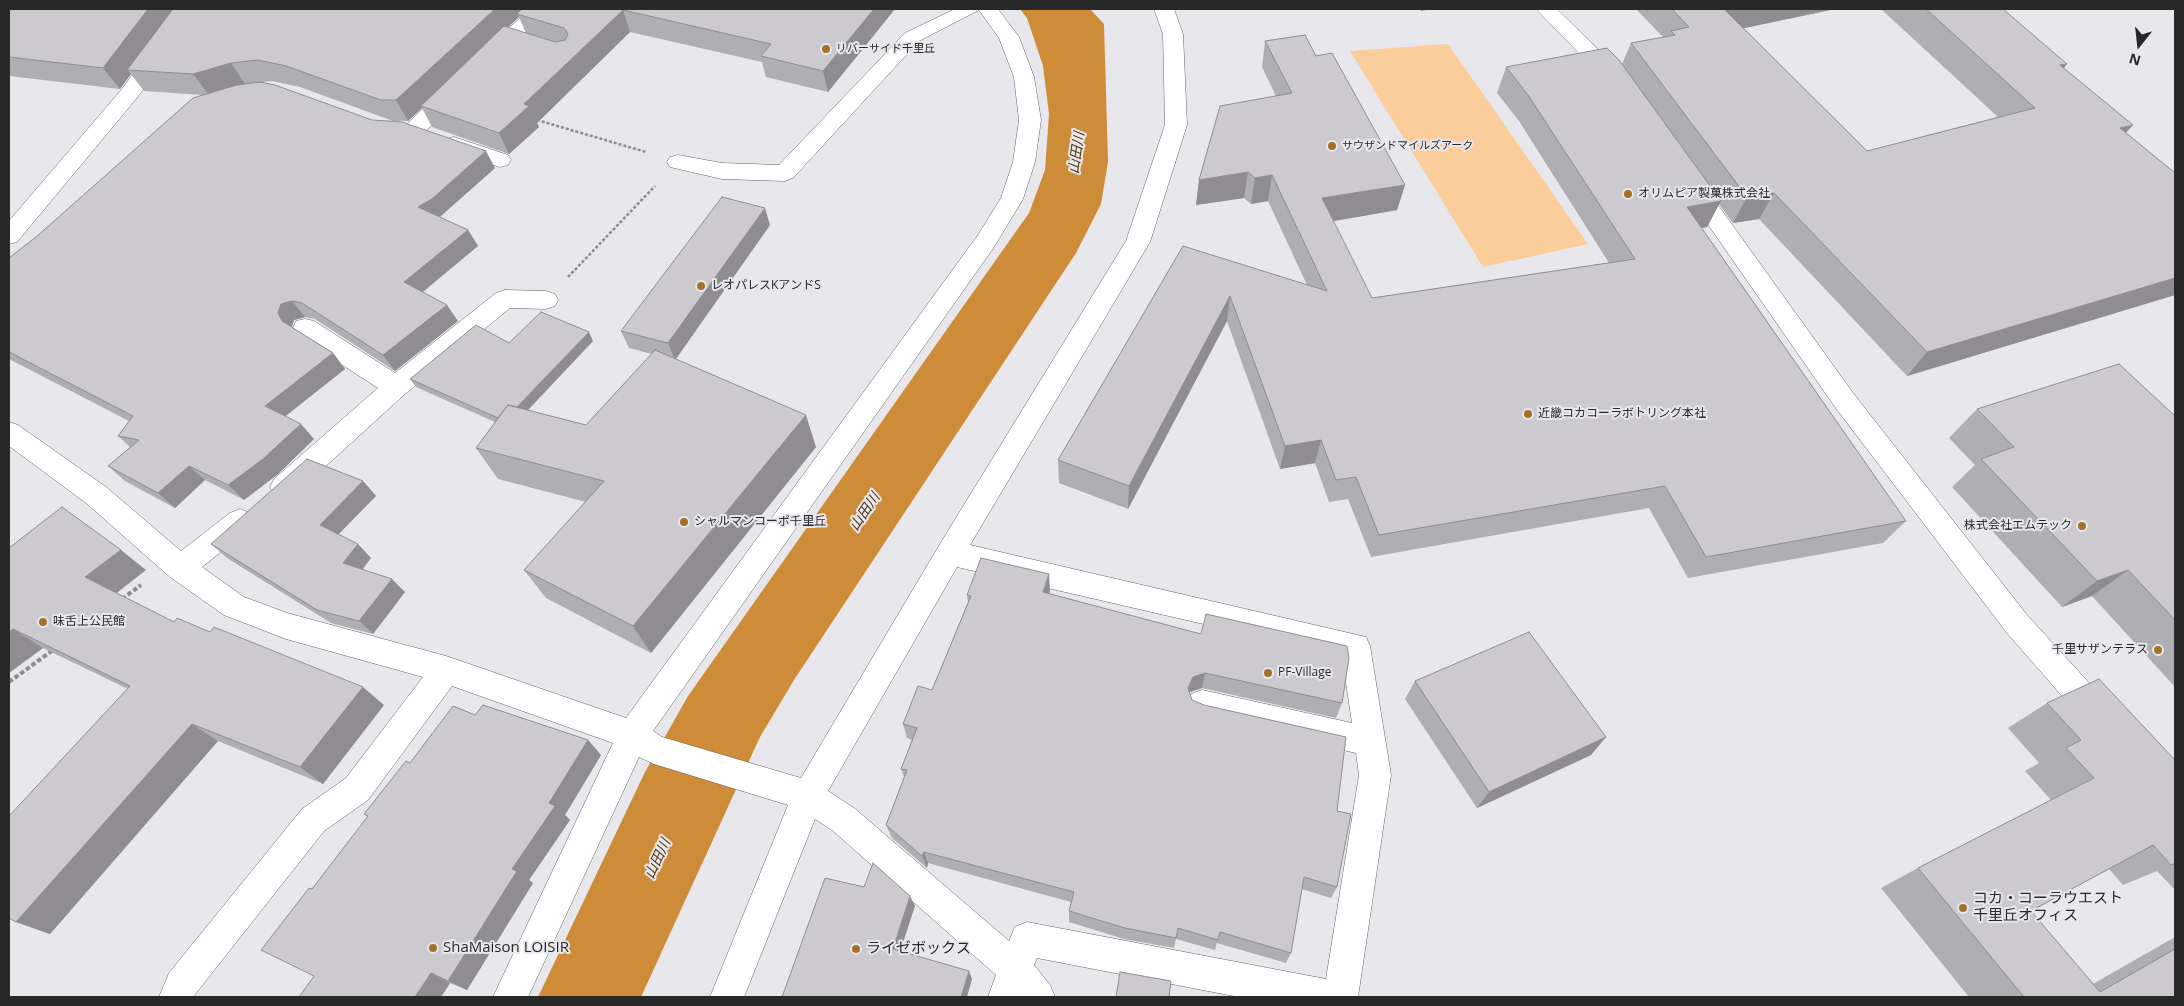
<!DOCTYPE html>
<html>
<head>
<meta charset="utf-8">
<style>
	body { margin:0 }
	#map { position:relative; width:2184px; height:1006px; overflow:hidden; background:#e8e7ec; font-family:"Open Sans",sans-serif }
	canvas { display:block }
	.frame { position:absolute; inset:0; border:10px solid #282829; pointer-events:none }
	.north { position:absolute; left:2114px; top:20px; width:50px; height:50px; -webkit-text-stroke:4px #e8e7ec; paint-order:stroke; rotate:196deg; font-size:14px; font-weight:700; line-height:20px; text-align:center; color:#282829 }
	.north::after { content:''; display:block; margin:auto; width:18px; height:22px; background:#282829; clip-path:polygon(50% 0,100% 100%,50% 72%,0 100%) }
</style>
</head>
<body>
<div id="map">
<canvas width="2184" height="1006"></canvas>
<div class="frame"></div>
<div class="north">N</div>
</div>
<script>
const ctx = document.querySelector('canvas').getContext('2d');
ctx.lineJoin = 'round';
function paint(path, color) { ctx.fillStyle = color; ctx.fill(path, 'evenodd'); }
const shape = rows => new Path2D(rows.map(r => 'M' + r).join(''));
function strokePath(path, color, width, dash) { ctx.strokeStyle = color; ctx.lineWidth = width; ctx.lineCap = dash ? 'butt' : 'round'; ctx.setLineDash(dash || []); ctx.stroke(path); }
function drawText(font, color, halo, rows, align = 'center') {
  ctx.font = font + ' "Open Sans","Noto Sans JP",sans-serif'; ctx.lineWidth = 4; ctx.setLineDash([]); ctx.textBaseline = 'middle'; ctx.strokeStyle = halo; ctx.fillStyle = color; for (const [text, x, y, turn = 0] of rows) {
    ctx.save(); ctx.translate(x, y); ctx.rotate((+turn || 0) * Math.PI / 180); ctx.textAlign = isNaN(turn) ? turn : align; if (halo) ctx.strokeText(text, 0, 0); ctx.fillText(text, 0, 0); ctx.restore();
  }
}
paint(shape([
	[1448,44,1588,244,1483,267,1350,51]
]), '#facd9a');
paint(shape([
	[1020,9,1090,9,1104,24,1108,162,1101,204,1076,253,794,680,760,737,641,997,538,997,645,772,688,696,1029,213,1045,170,1049,114,1043,66,1027,18]
]), '#ce8c38');
const minor = shape([
	[181,9,201,9,136,99,17,242,9,244,9,221,122,89,181,9],
	[530,9,551,9,498,61,491,62,484,61,481,56,484,51,530,9],
	[955,9,998,9,1019,37,1034,77,1041,120,1035,162,1023,199,994,247,653,731,662,737,801,778,940,544,1126,241,1165,125,1163,34,1154,9,1174,9,1183,34,1187,125,1150,242,970,545,1366,637,1370,646,1391,775,1358,997,1239,997,1037,958,1034,965,1050,985,1055,997,988,997,996,975,832,830,815,819,744,997,710,997,788,805,654,764,639,757,528,997,493,997,613,743,452,686,368,800,324,831,193,997,159,997,169,973,302,809,346,778,423,677,286,639,224,615,170,577,86,503,9,446,9,422,18,425,106,487,181,551,230,513,240,509,250,513,254,521,250,529,202,567,244,597,287,613,446,656,626,718,978,235,1001,198,1013,162,1019,120,1014,77,999,38,979,10,919,41,793,178,785,181,722,179,670,167,667,162,670,157,678,155,722,163,779,165,905,33,955,9],
	[957,567,1342,656,1352,723,1202,690,1191,694,1187,704,1191,714,1202,718,1356,753,1359,775,1326,979,1027,922,1015,927,1009,941,854,808,828,791,957,567],
	[1536,9,1557,9,1621,72,1624,77,1621,82,1614,84,1607,82,1536,9],
	[454,83,461,85,465,90,461,95,422,135,414,137,406,135,403,130,406,125,447,85,454,83],
	[454,137,508,155,511,160,508,165,500,167,446,149,443,144,446,139,454,137],
	[1692,177,1700,180,1853,393,2027,615,2112,708,2116,718,2112,728,2101,732,2090,728,2007,633,1835,407,1684,190,1681,185,1684,180,1692,177],
	[505,290,546,291,555,294,558,300,555,306,546,309,510,308,405,394,294,495,284,498,274,495,270,487,274,479,378,388,296,335,293,328,296,321,305,319,314,321,395,373,496,293,505,290]
]);
strokePath(minor, '#646367', 1);
strokePath(shape([
	[537,120,646,152],
	[568,277,655,186]
]), '#8c8b8e', 2.5, [3, 2]);
strokePath(shape([
	[122,599,141,585],
	[9,682,53,650]
]), '#8c8b8e', 4, [4.5, 2.5]);
paint(minor, '#fff');
paint(shape([
	[9,9,171,9,172,10,895,9,828,92,766,77,762,62,630,32,537,123,539,127,509,154,432,127,422,108,408,121,393,121,300,87,272,81,262,82,495,168,442,215,440,217,468,230,478,246,423,292,458,321,395,371,315,319,305,317,294,320,292,327,333,353,345,369,286,416,314,439,278,474,244,500,205,480,175,508,125,481,108,466,130,447,118,436,129,421,9,359,9,258,36,237,203,95,144,91,131,74,120,89,9,76],
	[519,17,526,33,508,27],
	[1636,9,1835,9,1743,28,1867,151,1998,117,1881,9,2003,9,2064,68,2126,133,2175,173,2175,295,1907,376,1759,219,1733,223,1719,204,1707,227,1702,228,1906,521,1883,543,1688,578,1649,508,1371,557,1348,499,1329,502,1315,463,1280,469,1227,321,1128,509,1059,483,1058,460,1183,246,1307,285,1268,201,1251,204,1244,198,1196,205,1199,180,1276,96,1262,67,1265,41,1316,56,1405,185,1397,210,1333,221,1372,298,1609,263,1519,121,1497,93,1506,67,1622,64,1631,43,1663,37],
	[770,225,676,359,816,447,651,653,546,598,524,570,586,502,498,479,476,448,495,422,416,387,410,379,509,343,593,341,528,410,586,425,652,354,629,348,621,331],
	[1977,409,2175,416,2175,687,2092,596,2062,607,1952,487,1975,465,1949,438],
	[363,481,376,496,338,534,371,558,363,569,405,592,373,634,331,623,227,558,211,544],
	[9,548,146,570,117,593,174,622,384,705,323,784,218,741,50,934,16,922,128,689,43,648,9,673],
	[1050,591,1049,593,1342,703,1336,718,1202,688,1190,692,1190,694,1192,700,1337,811,1337,887,1331,898,1302,889,1291,953,1286,963,1217,943,1215,950,1176,939,1174,948,1124,939,1069,922,1069,911,1071,902,928,863,927,868,892,838,886,825,904,777,901,769,912,740,907,738,903,724,932,690,968,602,967,595],
	[1415,681,1606,737,1591,755,1477,808,1405,699],
	[2047,703,2175,760,2175,890,2157,871,2123,885,2109,869,2031,911,2093,984,2175,937,2175,997,1969,997,1881,888,1918,868,2051,800,2025,771,2039,763,2008,728],
	[475,715,588,740,601,755,565,815,570,820,529,880,533,883,467,990,450,983,441,997,299,997,314,976,312,889,368,817,364,814,410,763]
]), '#afaeb2');
paint(shape([
	[148,9,171,9,175,14,127,70,131,74,120,89,103,68],
	[495,9,528,9,517,14,519,17,423,107,421,106,422,108,408,121,396,100],
	[874,9,895,9,828,92,823,71],
	[1421,9,1431,9,1421,11],
	[1724,9,1835,9,1712,35],
	[623,10,630,32,537,123,539,127,509,154,499,133,524,104],
	[231,63,245,84,209,95,193,74],
	[2067,64,2047,90,2060,65],
	[2133,125,2110,150,2120,128],
	[486,151,495,168,442,215,428,223,418,207],
	[1248,172,1244,198,1196,205,1199,180],
	[1272,175,1268,201,1251,204,1255,178],
	[1405,185,1397,210,1317,224,1322,198],
	[1774,193,1759,219,1733,223,1747,197],
	[1721,201,1707,227,1674,232,1687,207],
	[765,208,770,225,675,360,668,343],
	[468,230,478,246,415,298,404,282],
	[2175,278,2175,295,1907,376,1927,352],
	[1230,296,1227,321,1128,509,1129,486],
	[292,301,305,317,294,320,291,329,282,321,278,313,281,304],
	[447,305,458,321,395,371,383,355],
	[589,332,593,341,510,429,504,421],
	[333,353,345,369,279,421,265,406],
	[806,415,816,447,651,653,633,626],
	[301,424,314,439,278,474,244,500,228,485],
	[1321,440,1315,463,1280,469,1285,446],
	[189,466,205,480,175,508,158,493],
	[363,481,376,496,334,539,320,525],
	[358,544,371,558,357,576,343,563],
	[121,550,146,570,112,596,85,577],
	[2128,570,2092,596,2062,607,2097,581],
	[1049,574,1050,591,1044,608,1043,592],
	[392,579,405,592,373,634,359,621],
	[13,629,43,648,9,673,9,632],
	[1205,673,1202,688,1190,692,1185,703,1188,688,1193,677],
	[363,687,384,705,323,784,300,767],
	[192,724,218,741,50,934,16,922],
	[1606,737,1591,755,1477,808,1489,792],
	[588,740,601,755,565,815,570,820,529,880,533,883,467,990,448,981,549,803],
	[924,852,928,863,927,868,922,856],
	[910,896,915,906,898,958,893,949],
	[969,971,972,979,967,997,961,997],
	[431,973,450,983,441,997,415,997]
]), '#8f8d91');
const building = shape([
	[9,9,148,9,103,68,9,57,9,9],
	[173,9,495,9,396,100,381,100,286,66,258,60,231,63,193,74,127,70,173,9],
	[522,9,874,9,823,71,761,56,771,44,623,10,524,104,529,106,499,133,421,106,504,26,555,42,565,40,568,34,564,28,517,14,522,9],
	[1672,9,1728,9,1724,9,1867,151,2035,108,1926,9,2003,9,2067,64,2060,65,2133,125,2120,128,2175,173,2175,278,1927,352,1774,193,1747,197,1631,43,1675,35,1671,31,1689,27,1672,9],
	[1305,35,1316,56,1332,53,1405,185,1322,198,1372,298,1635,259,1528,95,1506,67,1607,48,1619,60,1721,201,1687,207,1906,521,1706,557,1665,486,1379,535,1356,477,1336,480,1321,440,1285,446,1230,296,1129,486,1058,460,1183,246,1327,291,1272,175,1255,178,1248,172,1199,180,1220,106,1292,93,1265,41,1305,35],
	[260,82,275,85,372,120,402,122,486,151,433,198,418,207,468,230,404,282,447,305,383,355,302,303,292,301,281,304,278,313,282,321,333,353,265,406,301,424,263,459,228,485,189,466,158,493,108,466,139,440,118,436,133,416,9,352,9,258,36,237,193,98,237,85,260,82],
	[722,197,765,208,668,343,621,331,722,197],
	[541,312,589,332,517,407,508,405,498,418,410,379,476,325,509,343,541,312],
	[655,350,806,415,633,626,524,570,604,481,476,448,508,405,586,425,655,350],
	[2119,364,2175,416,2175,620,2128,570,2097,581,1981,459,2014,447,1977,409,2119,364],
	[307,459,363,481,320,525,358,544,343,563,392,579,359,621,317,610,211,544,307,459],
	[62,507,121,550,85,577,174,622,177,618,210,632,214,627,363,687,300,767,192,724,16,922,9,918,9,816,130,686,13,629,9,632,9,548,62,507],
	[981,558,1049,574,1043,592,1201,634,1206,614,1347,646,1349,658,1342,703,1205,673,1193,677,1188,688,1192,700,1204,705,1346,737,1337,811,1351,814,1337,887,1304,877,1291,953,1220,932,1218,940,1178,928,1176,938,1125,928,1069,911,1074,892,924,852,922,856,886,825,907,770,901,769,917,728,903,724,918,686,932,690,971,596,967,595,981,558],
	[1529,632,1606,737,1489,792,1415,681,1529,632],
	[2099,679,2175,760,2175,863,2171,865,2153,845,2031,911,2100,992,2175,949,2175,997,2024,997,1918,868,2094,778,2066,748,2081,740,2047,703,2099,679],
	[483,705,588,740,549,803,555,806,512,869,517,871,448,981,431,973,415,997,299,997,314,976,261,950,309,888,312,889,368,816,364,814,406,761,410,763,453,706,475,715,483,705],
	[873,863,910,896,893,949,969,971,961,997,782,997,825,878,864,887,873,863],
	[1120,972,1171,981,1169,997,1116,997,1120,972]
]);
paint(building, '#cccacf');
strokePath(building, '#8f8d91', 1);
for (const [x, y, r, color] of [
	[826,49,5,"#a6702b"],
	[1332,146,5,"#a6702b"],
	[1628,194,5,"#a6702b"],
	[701,286,5,"#a6702b"],
	[1528,414,5,"#a6702b"],
	[684,522,5,"#a6702b"],
	[2082,526,5,"#a6702b"],
	[43,622,5,"#a6702b"],
	[2158,650,5,"#a6702b"],
	[1268,673,5,"#a6702b"],
	[1963,908,5,"#a6702b"],
	[433,948,5,"#a6702b"],
	[856,949,5,"#a6702b"]
]) { const dot = new Path2D(); dot.arc(x, y, r, 0, 2 * Math.PI); ctx.fillStyle = color; ctx.fill(dot); strokePath(dot, '#e8e7ec', 2); }
drawText('11px', '#282829', '#e8e7ec', [
	["リバーサイド千里丘",836,49],
	["サウザンドマイルズアーク",1342,146]
], 'left');
drawText('12px', '#282829', '#e8e7ec', [
	["オリムピア製菓株式会社",1638,194],
	["レオパレスKアンドS",711,286],
	["近畿コカコーラボトリング本社",1538,414],
	["シャルマンコーポ千里丘",694,522],
	["株式会社エムテック",2072,526,"right"],
	["味舌上公民館",53,622],
	["千里サザンテラス",2148,650,"right"],
	["PF-Village",1278,673]
], 'left');
drawText('italic 14px', '#523614', '#e8e7ec', [
	["山田川",1077,153,-82],
	["山田川",865,512,-56],
	["山田川",658,859,-65]
]);
drawText('15px', '#282829', '#e8e7ec', [
	["コカ・コーラウエスト",1973,899],
	["千里丘オフィス",1973,916],
	["ShaMaison LOISIR",443,948],
	["ライゼボックス",866,949]
], 'left');
</script>
</body>
</html>
